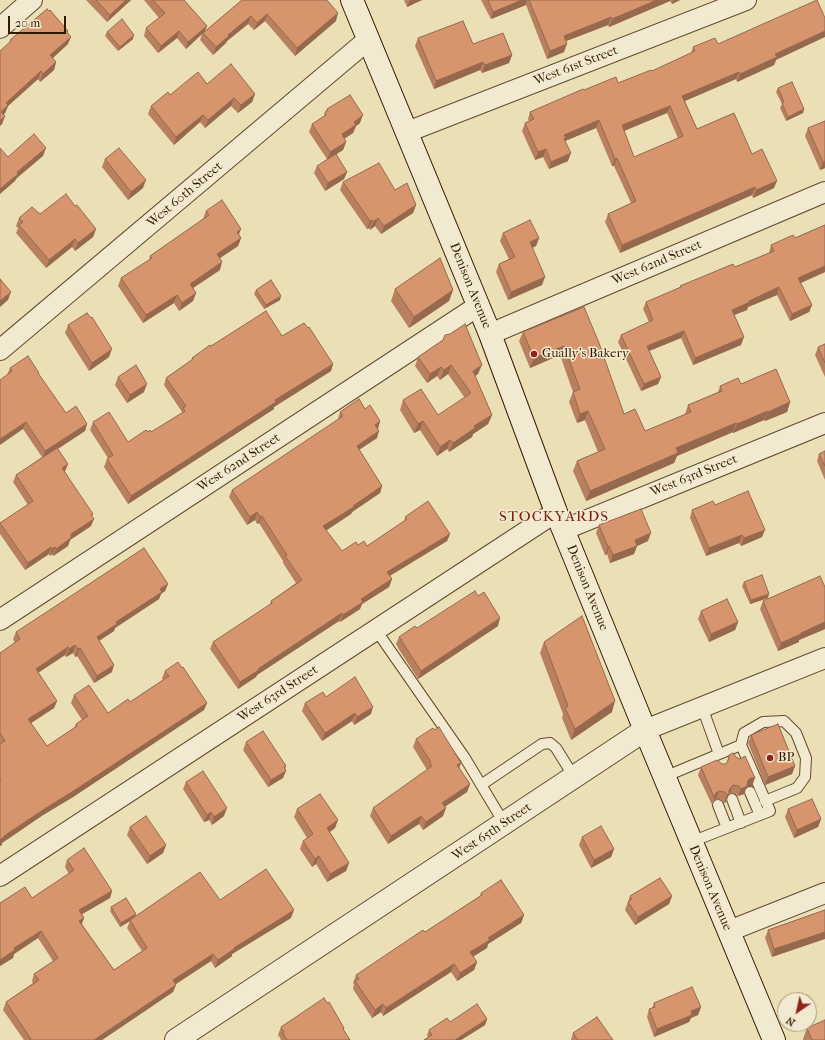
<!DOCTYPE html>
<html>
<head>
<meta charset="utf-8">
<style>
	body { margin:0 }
	#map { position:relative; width:825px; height:1040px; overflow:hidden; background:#ebdfb6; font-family:"IM FELL French Canon",serif }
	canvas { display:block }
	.north { position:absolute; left:777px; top:992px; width:40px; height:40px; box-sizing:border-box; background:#f2ead0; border:1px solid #a6967d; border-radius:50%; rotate:214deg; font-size:11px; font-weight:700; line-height:16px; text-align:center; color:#341901 }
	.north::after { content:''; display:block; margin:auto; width:14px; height:18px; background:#8f2418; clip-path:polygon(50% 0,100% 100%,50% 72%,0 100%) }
	.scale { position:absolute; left:8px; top:16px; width:58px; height:18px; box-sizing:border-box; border:2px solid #341901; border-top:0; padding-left:5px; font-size:12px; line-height:14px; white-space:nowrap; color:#341901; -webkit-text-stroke:3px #f2ead0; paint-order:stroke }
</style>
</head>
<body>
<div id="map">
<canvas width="825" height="1040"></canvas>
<div class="north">N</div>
<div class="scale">20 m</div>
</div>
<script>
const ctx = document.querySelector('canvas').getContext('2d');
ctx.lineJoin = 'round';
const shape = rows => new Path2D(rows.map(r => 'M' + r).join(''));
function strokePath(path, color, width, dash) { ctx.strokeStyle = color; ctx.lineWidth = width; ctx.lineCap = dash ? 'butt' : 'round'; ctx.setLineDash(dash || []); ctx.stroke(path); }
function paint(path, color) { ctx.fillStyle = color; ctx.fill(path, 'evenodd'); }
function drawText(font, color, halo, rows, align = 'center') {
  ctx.font = font + ' "IM FELL French Canon",serif'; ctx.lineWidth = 3; ctx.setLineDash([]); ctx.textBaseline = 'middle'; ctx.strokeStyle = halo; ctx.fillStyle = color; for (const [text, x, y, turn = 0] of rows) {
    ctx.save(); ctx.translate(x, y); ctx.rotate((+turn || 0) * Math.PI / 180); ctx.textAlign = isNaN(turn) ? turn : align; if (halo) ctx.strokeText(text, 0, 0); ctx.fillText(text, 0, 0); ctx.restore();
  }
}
const service = shape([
	[376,630,465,758,504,823],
	[702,707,719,754],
	[741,745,744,733,763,722,784,721,796,733,806,758,805,777,797,788,765,801],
	[664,777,741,745,770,811,691,842],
	[481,785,542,744,550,743,556,748,574,777],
	[750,792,760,815],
	[732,799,741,823],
	[718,805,727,828]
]);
const minor = shape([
	[0,28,32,0],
	[407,132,746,0],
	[490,334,825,192],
	[0,350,369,39],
	[563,530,825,423],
	[0,620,478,306],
	[645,730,825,658],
	[0,876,556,512],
	[729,931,825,893]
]);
const tertiary = shape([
	[176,1040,645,730]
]);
const secondary = shape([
	[352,0,490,334,556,512,645,730,774,1040]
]);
strokePath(service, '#624a2e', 12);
strokePath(minor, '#624a2e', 22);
strokePath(tertiary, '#624a2e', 24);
strokePath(secondary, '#341901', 24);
strokePath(service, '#f2ead0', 10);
strokePath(minor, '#f2ead0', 20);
strokePath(tertiary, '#f2ead0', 22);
strokePath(secondary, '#f2ead0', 22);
paint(shape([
	[86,0,131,0,107,22],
	[144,0,184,0,207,26,205,31,242,0,336,21,295,56,265,21,254,30,248,24,227,41,226,43,213,55,200,40,202,34,186,49,177,38,158,53,144,36,146,28,159,18],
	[404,0,422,0,407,7],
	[481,0,680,0,672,4,670,1,609,27,608,25,566,41,564,52,547,59,526,5,491,19],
	[67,32,68,44,53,58,56,62,54,70,40,82,38,79,8,106,5,113,4,114,5,116,2,124,9,43,10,40],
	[107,32,133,39,118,51,105,36],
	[418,38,473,44,512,55,509,63,482,73,480,70,434,89,415,46],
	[718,44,776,60,774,65,737,82,736,79,685,101,697,129,752,154,774,188,753,198,752,195,620,253,605,222,608,214,631,203,614,166,612,166,596,128,565,141,568,161,549,169,543,157,535,160,522,131,525,123,529,121,528,119,530,112,584,90,618,83,652,71,691,53,693,47],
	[667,113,678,138,634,157,624,131],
	[207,84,255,94,252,102,238,113,231,106,205,128,200,122,174,145,148,114,151,106,170,95],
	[778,88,804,109,803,113,786,121,780,108,782,104,776,92],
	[327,109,360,123,356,126,353,133,344,139,346,142,343,150,336,154,347,172,344,179,325,191,314,173,317,166,327,159,309,132,312,124,324,116,325,112,326,112],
	[825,121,825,168,820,170,805,136,808,128],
	[105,159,143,188,128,200,102,167],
	[343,182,395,190,416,205,413,213,381,234,375,226,370,230,369,228,367,229,340,190],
	[206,211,239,235,241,238,238,246,220,258,220,270,193,288,196,293,193,301,179,311,174,303,143,323,118,286,121,278,149,260,150,256,203,219],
	[40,214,96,229,93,237,75,251,72,247,46,268,16,233,18,228,16,226,19,218],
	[825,225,825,272,801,283,812,305,809,312,790,321,777,295,748,307,747,310,734,315,741,345,693,365,681,338,649,351,661,377,658,384,641,391,618,342,621,335,649,322,643,309,646,302,680,288,680,286,735,267,769,253,771,245,795,238],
	[503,233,539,238,536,246,532,248,542,285,508,300,496,272,499,264,509,259,500,241],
	[395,289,453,290,449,301,409,328,391,301],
	[256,290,280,300,264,309,254,294],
	[584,307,624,414,645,431,685,414,688,405,718,392,720,386,741,384,790,402,787,412,765,421,764,420,733,433,733,432,677,456,674,463,586,501,573,471,577,461,598,452,585,420,577,423,569,402,573,392,560,355,530,368,519,341,523,332],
	[68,325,109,357,89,371,65,333],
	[282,336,333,364,331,371,274,407,274,409,128,504,104,467,107,459,108,458,90,430,93,422,128,442,148,432,151,432,181,414,182,412,164,385,166,378,191,361,192,358,211,346],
	[443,340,478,374,475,376,492,415,488,424,473,434,472,437,449,452,447,449,437,456,420,430,414,433,400,410,403,400,438,415,465,398,448,374,440,380,437,376,427,383,415,366,418,357],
	[825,344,825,377,815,355,818,347],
	[10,368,38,374,66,413,87,424,85,431,58,449,68,464,65,471,65,472,92,516,91,526,70,540,68,546,53,556,52,554,50,556,49,554,25,570,0,534,0,523,28,505,13,482,16,475,42,457,23,429,7,375],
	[118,377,144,392,127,403,115,385],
	[365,409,380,421,378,428,377,438,359,450,382,486,380,493,352,512,351,514,326,530,342,551,358,545,367,546,404,522,405,517,450,534,447,541,390,576,392,579,389,587,362,604,360,609,340,622,339,621,257,675,256,677,238,689,210,649,213,642,270,605,271,601,296,583,283,563,283,561,259,523,257,524,255,520,247,525,229,497,232,490,338,420,338,419,340,412],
	[825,451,825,480,817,461,819,454],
	[715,505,762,537,741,546,739,543,706,556,690,518,692,510],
	[599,525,648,541,637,546,634,554,610,563,607,554,605,555,596,533],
	[744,582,768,598,750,604,742,586],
	[168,584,165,591,161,594,159,599,115,628,114,631,99,641,112,672,94,683,77,656,75,657,73,653,66,657,65,655,38,673,57,701,54,708,31,723,47,746,74,728,76,724,82,720,71,703,74,695,108,713,130,702,163,680,162,678,165,671,207,703,204,710,73,797,43,815,2,843,2,845,0,846,0,653,15,643,13,639,16,632],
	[825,587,825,629,799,640,799,642,778,651,760,609,763,601],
	[701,611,738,622,735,630,709,642,698,619],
	[498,626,418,679,398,648,398,647,396,644,399,637,417,628],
	[544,642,612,712,571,740,562,718,563,714,540,653],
	[326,697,371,714,354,725,352,721,322,741,302,711,305,703],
	[751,735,795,766,792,774,765,785,748,743],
	[416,739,461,763,459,768,470,784,467,792,445,807,443,816,423,830,419,824,388,844,370,816,373,808,427,770,413,747],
	[246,742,285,769,283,778,268,787,243,750],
	[729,755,752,786,748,786,746,787,744,794,738,796,736,794,730,793,729,794,726,802,724,803,722,800,716,799,713,801,712,805,698,775,701,767,726,764],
	[186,782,224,816,212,825,209,820,204,822,183,789],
	[297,809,335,828,330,832,349,863,346,871,327,882,316,864,312,867,300,849,303,841,307,838,294,817],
	[788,809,821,819,818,827,794,838,785,817],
	[130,827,166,845,163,853,147,864,127,835],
	[582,837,614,849,611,857,591,868,579,845],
	[67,860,112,891,110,898,82,914,84,918,82,924,114,970,142,951,127,928,130,921,120,927,110,911,111,907,135,916,220,900,291,918,232,954,232,956,215,968,211,961,175,984,173,992,102,1040,24,1040,3,1010,6,1002,33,983,32,981,34,974,53,961,38,938,14,954,13,958,0,966,0,903,32,898,69,874,65,867],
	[481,893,524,915,521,923,488,944,487,948,473,957,477,962,474,970,457,981,451,972,383,1016,381,1012,372,1018,353,989,354,984,353,983,356,975,425,932,480,896],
	[630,896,672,896,669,904,635,925,625,910],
	[825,910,772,957,765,938,768,930],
	[654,1003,701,1007,698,1015,691,1018,689,1022,654,1037,647,1017,649,1009,652,1009],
	[487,1019,485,1025,461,1040,424,1040,428,1037,427,1035,429,1030,450,1022],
	[281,1027,344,1030,350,1040,280,1040,281,1039,278,1035],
	[807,1028,825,1040,803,1040,803,1039],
	[573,1033,613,1040,571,1040]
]), '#b9805f');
paint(shape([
	[126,0,131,0,107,22,110,15],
	[410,0,422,0,407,7],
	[522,0,527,0,526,5,491,19,493,12],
	[657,0,671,0,670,1,609,27,612,19],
	[673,0,680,0,672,4],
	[338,13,336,21,295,56,297,48],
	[267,14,265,21,254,30,257,23],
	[251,16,248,24,227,41,226,43,213,55,216,47,228,35],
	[611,17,608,25,561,43,564,36],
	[207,26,204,33,203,33,202,34,186,49,188,42],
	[179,31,177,38,158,53,161,46],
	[825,31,825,37,776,60,774,65,737,82,740,74,775,54],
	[134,35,133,39,118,51,120,47],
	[71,37,68,44,47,63,50,55],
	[567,44,564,52,547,59,550,51],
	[512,55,509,63,482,73,485,65],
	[56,62,54,70,40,82,43,74],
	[483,62,480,70,434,89,436,81],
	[41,71,38,79,8,106,5,113,0,118,1,112,6,103],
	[739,72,736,79,680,103,682,96],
	[255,94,252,102,238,113,241,105],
	[234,98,231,106,205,128,208,120],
	[670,106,667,113,619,133,622,125],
	[804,109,803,113,786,121,788,117],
	[203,115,200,122,174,145,176,137],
	[363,115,360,123,356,126,353,133,339,142,342,134,354,122],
	[5,116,2,124,0,126,0,121],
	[599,120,596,128,565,141,564,135],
	[346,142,343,150,327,160,330,152],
	[46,148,43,156,17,178,15,181,0,194,0,189,17,172],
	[546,149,543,157,535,160,538,152],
	[571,153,568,161,549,169,551,162],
	[617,158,614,166,612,166,615,159],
	[825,161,825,168,820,170,823,162],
	[347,172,344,179,325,191,328,183],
	[146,180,143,188,128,200,131,192],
	[777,181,774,188,753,198,756,190],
	[755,187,752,195,620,253,622,245],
	[416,205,413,213,381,234,384,226],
	[378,218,375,226,370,230,373,222],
	[372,220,369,228,367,229,370,221],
	[96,229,93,237,75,251,78,243],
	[241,229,238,237,237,232],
	[241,238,238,246,214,262,217,254],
	[539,238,536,246,527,250,530,242],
	[75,239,72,247,46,268,49,260],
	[222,262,220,270,187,292,190,284],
	[825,266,825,272,796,285,798,278],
	[545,277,542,285,508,300,511,292],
	[779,287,777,295,748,307,747,310,729,317,732,310,749,301],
	[453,290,449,301,409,328,414,317],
	[11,292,8,300,0,307,0,301],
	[196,293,193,301,179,311,182,303],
	[177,295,174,303,143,323,146,315],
	[281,296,280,300,264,309,266,305],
	[812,305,809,312,790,321,792,314],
	[684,331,681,338,644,353,647,346],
	[744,337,741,345,693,365,695,358],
	[564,346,560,355,530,368,534,358],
	[112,349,109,357,89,371,92,363],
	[333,364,331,371,274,407,274,409,128,504,131,496,275,400],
	[451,365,448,374,440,380,444,370],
	[482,365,478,374,469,380,473,371],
	[441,367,437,376,427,383,430,374],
	[661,377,658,384,641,391,644,384],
	[147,384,144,392,127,403,130,395],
	[790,402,787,412,765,421,768,412],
	[588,411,585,420,577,423,580,414],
	[768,411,764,420,733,433,737,424],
	[492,415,488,424,473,434,472,437,449,452,453,443,474,426],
	[380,421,378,429,375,425],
	[423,421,420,430,414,433,418,424],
	[26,422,23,429,0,445,0,439],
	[736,423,733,432,677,456,674,463,586,501,590,491,676,448],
	[87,424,85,431,43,458,45,451],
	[379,431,377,438,354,453,357,446],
	[450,440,447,449,437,456,440,447],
	[68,464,65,471,59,475,62,468],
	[382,486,380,493,352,512,351,514,321,534,323,526,353,506],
	[257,512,255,520,247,525,250,517],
	[93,514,90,521,94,519,91,526,70,540,68,546,53,556,56,549],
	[262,516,259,523,257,524,260,517],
	[765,530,762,537,741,546,744,538],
	[651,533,648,541,637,546,634,554,610,563,613,555,635,540],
	[450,534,447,541,384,579,387,572],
	[742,535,739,543,706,556,709,548],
	[609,546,607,554,605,555,608,547],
	[51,547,49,554,25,570,28,563],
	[55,547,52,554,50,556,52,549],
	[392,579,389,587,362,604,360,609,340,622,343,615,361,599],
	[168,584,165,591,161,594,159,599,115,628,114,631,94,644,97,637,160,589],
	[769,594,768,598,750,604,751,600],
	[342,613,339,621,257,675,256,677,238,689,240,682,258,669],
	[500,618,498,626,418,679,421,671],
	[738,622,735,630,709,642,711,634],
	[825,622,825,629,799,640,799,642,778,651,781,643,801,633],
	[75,645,73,653,66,657,69,649],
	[68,647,65,655,33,676,36,669],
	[80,648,77,656,75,657,78,649],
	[114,665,112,672,94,683,97,676],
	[57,701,54,708,25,727,28,719],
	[615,701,612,712,571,740,575,729],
	[207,703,204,710,73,797,43,815,2,843,2,845,0,846,0,840,4,836,46,808],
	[373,707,371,714,354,725,357,717],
	[355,713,352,721,322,741,325,733],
	[461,763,458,771,457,765],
	[286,766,284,772,286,771,283,778,268,787,271,780],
	[795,766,792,774,765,785,768,777],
	[751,778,755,778,752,786,748,786,746,787,744,794,738,796,741,789,748,780],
	[470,784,467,792,439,810,442,803],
	[733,785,726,802,724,803,729,790],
	[719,791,716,799,713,801,716,793],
	[227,808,224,816,212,825,214,817],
	[446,808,443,816,423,830,426,822],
	[211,812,209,820,204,822,207,815],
	[421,816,419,824,388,844,391,836],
	[821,819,818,827,794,838,797,830],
	[338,820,335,828,324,836,327,828],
	[166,845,163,853,147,864,150,856],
	[614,849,611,857,591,868,594,860],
	[319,856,316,864,312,867,315,859],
	[349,863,346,871,327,882,330,874],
	[112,891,110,898,77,917,79,910],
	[672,896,669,904,635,925,638,917],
	[294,910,291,918,232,954,232,956,215,968,218,960,234,948],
	[136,914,135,918,120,927,121,923],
	[524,915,521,923,488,944,487,948,467,960,470,952,488,938],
	[84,918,81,925,79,921],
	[41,931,38,938,14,954,13,958,0,966,0,960,14,948],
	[825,932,825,939,772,957,774,949],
	[213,954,211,961,170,988,173,980],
	[477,962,474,970,457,981,460,973],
	[454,964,451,972,383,1016,386,1008],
	[176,985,173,992,102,1040,94,1040],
	[383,1004,381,1012,372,1018,375,1010],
	[701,1007,698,1015,691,1018,689,1022,654,1037,657,1029,691,1011],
	[487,1019,485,1025,461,1040,455,1040]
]), '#96684d');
const building = shape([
	[96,0,126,0,110,15,96,0],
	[153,0,184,0,207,26,188,42,179,31,161,46,146,28,165,13,153,0],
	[242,0,327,0,338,13,297,48,267,14,257,23,251,16,228,35,229,36,216,47,203,33,242,0],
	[488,0,522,0,493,12,488,0],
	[529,0,657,0,612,19,611,17,564,36,567,44,550,51,529,0],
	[817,0,825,18,825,31,775,54,777,57,740,74,739,72,682,96,697,129,734,113,752,154,762,149,777,181,756,190,755,187,622,245,608,214,636,201,617,158,615,159,599,120,564,135,566,138,564,139,571,153,551,162,546,149,538,152,525,123,534,119,530,112,583,89,584,90,616,77,618,83,651,70,652,71,695,51,693,47,715,38,718,44,817,0],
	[670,106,683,136,634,157,622,125,670,106],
	[47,9,49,11,50,10,68,31,67,32,71,37,50,55,56,62,43,74,41,71,6,103,8,105,1,112,5,116,0,121,0,51,11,41,10,40,47,9],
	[122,19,134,35,120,47,107,32,122,19],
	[463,21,473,44,503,33,512,55,485,65,483,62,436,81,418,38,463,21],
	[231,64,255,94,241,105,234,98,208,120,203,115,176,137,151,106,168,92,170,95,198,72,207,84,231,64],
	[792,82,804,109,788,117,782,103,784,102,778,88,792,82],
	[350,95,363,115,354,122,356,125,342,134,346,142,330,152,312,124,326,115,325,112,328,110,327,109,350,95],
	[825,121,825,161,823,162,808,128,825,121],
	[34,134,46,148,17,172,18,174,0,189,0,148,8,157,34,134],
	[119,148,146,180,131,192,105,159,119,148],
	[336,154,347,172,328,183,317,166,336,154],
	[379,163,395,190,407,183,416,205,384,226,378,218,373,222,372,220,370,221,343,182,379,163],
	[66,194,75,206,77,205,96,229,78,243,75,239,49,260,19,225,23,222,19,218,32,207,40,214,66,194],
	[222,200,241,229,237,232,241,238,217,254,222,262,190,284,196,293,182,303,177,295,146,315,121,278,152,258,150,256,209,215,206,211,222,200],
	[530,220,539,238,530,242,545,277,511,292,499,264,515,257,503,233,530,220],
	[825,225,825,266,798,278,812,305,792,314,779,287,749,301,750,302,732,310,744,337,695,358,684,331,647,346,661,377,644,384,621,335,653,320,646,302,681,287,680,286,733,264,735,267,774,251,771,245,793,235,795,238,825,225],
	[440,258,453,290,414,317,395,289,440,258],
	[0,279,11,292,0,301,0,279],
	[271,280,281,296,266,305,256,290,271,280],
	[584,307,599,343,624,414,635,409,645,431,691,412,688,405,722,391,720,386,738,378,741,384,776,369,790,402,768,412,768,411,737,424,736,423,676,448,678,453,590,491,577,461,605,449,588,411,580,414,573,392,580,389,564,346,534,358,523,332,584,307],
	[266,311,282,336,304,323,308,328,309,327,333,364,275,400,276,402,131,496,107,459,113,455,93,422,109,412,128,442,146,430,148,432,150,430,151,432,185,411,183,408,186,406,166,378,193,359,192,358,210,345,211,346,266,311],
	[87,313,91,318,92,317,112,349,92,363,68,325,87,313],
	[465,324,482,365,473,371,492,415,474,426,475,428,453,443,450,440,440,447,423,421,418,424,403,400,421,389,438,415,471,393,451,365,444,370,441,367,430,374,418,357,443,340,445,335,450,334,465,324],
	[825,344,825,363,818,347,825,344],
	[28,356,39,373,38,373,66,413,76,406,87,424,45,451,26,422,0,439,0,380,12,371,10,368,28,356],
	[136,365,147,384,130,395,118,377,136,365],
	[359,399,365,409,370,405,380,421,375,425,379,431,357,446,382,486,353,506,354,507,323,526,342,551,356,542,358,545,364,541,367,546,407,519,405,517,428,501,450,534,387,572,392,579,361,599,363,602,343,615,342,613,258,669,259,670,240,682,213,642,272,603,271,601,302,580,285,556,287,555,262,516,260,517,257,512,250,517,232,490,343,416,340,412,359,399],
	[57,448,68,464,62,468,93,514,91,515,94,519,71,534,71,538,56,549,55,547,52,549,51,547,28,563,0,523,33,501,16,475,57,448],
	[825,451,825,466,819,454,825,451],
	[748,491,765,530,744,538,742,535,709,548,692,510,713,501,715,505,748,491],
	[641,509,651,533,635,540,637,546,613,555,609,546,608,547,599,525,641,509],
	[144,548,168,584,160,589,162,592,116,622,117,624,97,637,114,665,97,676,80,648,78,649,75,645,69,649,68,647,36,669,57,701,28,719,47,746,77,726,76,724,88,716,74,695,89,685,108,713,128,699,130,702,169,676,165,671,178,662,182,668,183,667,207,703,75,790,46,808,4,836,4,837,0,840,0,780,1,780,0,779,0,744,5,741,0,733,0,653,20,639,16,632,144,548],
	[762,575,769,594,751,600,744,582,762,575],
	[820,576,825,587,825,622,801,633,801,634,781,643,763,601,820,576],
	[475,591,478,596,484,592,500,618,421,671,401,640,402,640,399,637,415,626,417,628,475,591],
	[727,599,738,622,711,634,701,611,727,599],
	[582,616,615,701,575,729,565,708,568,706,544,642,582,616],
	[355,677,373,707,357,717,355,713,325,733,305,703,323,692,326,697,355,677],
	[778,724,795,766,768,777,751,735,778,724],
	[439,727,461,763,457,765,470,784,442,803,446,808,426,822,421,816,391,836,373,808,432,766,430,763,431,762,416,739,433,728,435,730,439,727],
	[263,731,286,766,284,767,286,771,271,780,246,742,263,731],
	[733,753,736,757,740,759,745,756,755,778,751,778,748,780,747,786,741,789,739,786,733,785,729,790,729,794,727,795,725,792,719,791,716,793,714,797,701,767,717,760,722,764,726,764,729,759,729,755,733,753],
	[203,771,227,808,214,817,211,812,207,815,186,782,203,771],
	[320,794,338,820,327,828,349,863,330,874,319,856,315,859,303,841,313,834,297,809,320,794],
	[812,799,821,819,797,830,788,809,812,799],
	[146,816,166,845,150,856,130,827,146,816],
	[601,826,614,849,594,860,582,837,601,826],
	[84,848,112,891,79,910,84,918,79,921,114,970,147,948,130,920,200,872,220,900,266,869,294,910,234,948,234,949,218,960,213,954,173,980,176,985,94,1040,29,1040,31,1039,6,1002,39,980,34,974,58,958,41,931,14,948,15,950,0,960,0,903,25,887,32,898,74,870,67,860,84,848],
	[660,878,672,896,638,917,628,902,632,899,630,896,660,878],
	[501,880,524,915,488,938,490,940,470,952,477,962,460,973,454,964,386,1008,383,1004,375,1010,355,981,359,979,356,975,423,930,425,932,482,895,481,893,501,880],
	[126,898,136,914,121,923,111,907,126,898],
	[825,910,825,932,774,949,768,930,825,910],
	[692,987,701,1007,691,1011,692,1015,657,1029,649,1009,655,1007,654,1003,692,987],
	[324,998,327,1003,329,1002,344,1028,343,1029,350,1040,287,1040,283,1033,284,1032,281,1027,324,998],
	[477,1004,487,1019,455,1040,424,1040,432,1035,429,1030,447,1018,450,1022,477,1004],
	[597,1017,613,1040,578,1040,573,1033,597,1017],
	[825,1020,825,1040,812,1040,807,1028,825,1020]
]);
paint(building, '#d7956e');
strokePath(building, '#96684d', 1);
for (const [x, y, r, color] of [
	[534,354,4,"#8f2418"],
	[770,758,4,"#8f2418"]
]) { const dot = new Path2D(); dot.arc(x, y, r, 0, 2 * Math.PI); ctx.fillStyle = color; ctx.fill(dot); strokePath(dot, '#f2ead0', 1.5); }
drawText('13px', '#341901', '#f2ead0', [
	["West 61st Street",576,66,-21],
	["West 60th Street",185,195,-40],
	["West 62nd Street",657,263,-23],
	["Denison Avenue",470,286,68],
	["West 62nd Street",239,463,-33],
	["West 63rd Street",694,476,-22],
	["Denison Avenue",587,588,68],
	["West 63rd Street",278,694,-33],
	["West 65th Street",492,832,-34],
	["Denison Avenue",710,888,67]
]);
drawText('13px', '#341901', '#f2ead0', [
	["Gually's Bakery",542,354],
	["BP",778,758]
], 'left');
ctx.letterSpacing = '1px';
drawText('15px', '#7a1f14', '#f2ead0', [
	["STOCKYARDS",554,517]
]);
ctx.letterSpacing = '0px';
</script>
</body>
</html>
